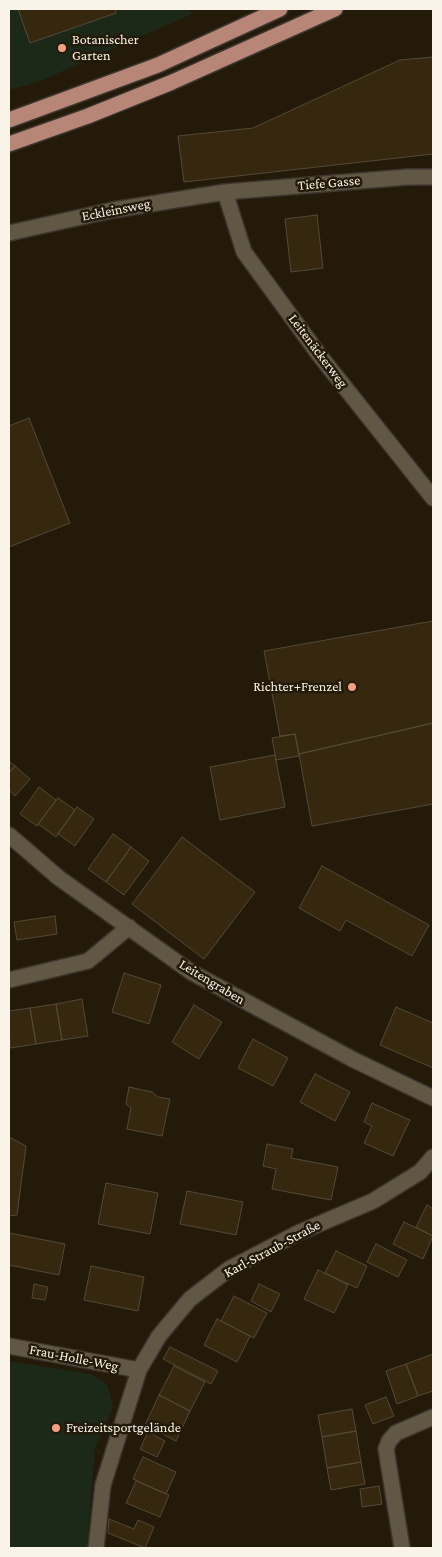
<!DOCTYPE html>
<html>
<head>
<meta charset="utf-8">
<style>
	body { margin:0 }
	#map { position:relative; width:442px; height:1557px; overflow:hidden; background:#231a0a; font-family:"Crimson Pro",serif }
	canvas { display:block }
	.frame { position:absolute; inset:0; border:10px solid #f9f3e8; pointer-events:none }
</style>
</head>
<body>
<div id="map">
<canvas width="442" height="1557"></canvas>
<div class="frame"></div>
</div>
<script>
const ctx = document.querySelector('canvas').getContext('2d');
ctx.lineJoin = 'round';
function paint(path, color) { ctx.fillStyle = color; ctx.fill(path, 'evenodd'); }
const shape = rows => new Path2D(rows.map(r => 'M' + r).join(''));
function strokePath(path, color, width, dash) { ctx.strokeStyle = color; ctx.lineWidth = width; ctx.lineCap = dash ? 'butt' : 'round'; ctx.setLineDash(dash || []); ctx.stroke(path); }
function drawText(font, color, halo, rows, align = 'center') {
  ctx.font = font + ' "Crimson Pro",serif'; ctx.lineWidth = 5; ctx.setLineDash([]); ctx.textBaseline = 'middle'; ctx.strokeStyle = halo; ctx.fillStyle = color; for (const [text, x, y, turn = 0] of rows) {
    ctx.save(); ctx.translate(x, y); ctx.rotate((+turn || 0) * Math.PI / 180); ctx.textAlign = isNaN(turn) ? turn : align; if (halo) ctx.strokeText(text, 0, 0); ctx.fillText(text, 0, 0); ctx.restore();
  }
}
paint(shape([
	[9,9,189,9,192,14,38,82,9,90],
	[9,1361,91,1374,107,1384,113,1407,95,1449,87,1548,9,1548]
]), '#1d2918');
const building = shape([
	[18,9,115,9,116,13,30,43,18,9],
	[433,57,433,154,184,182,178,136,253,128,400,60,433,57],
	[317,215,323,268,291,272,285,219,317,215],
	[29,418,70,523,9,547,9,426,29,418],
	[433,621,433,723,299,754,295,734,280,736,264,651,433,621],
	[433,723,433,804,312,826,299,754,433,723],
	[295,734,299,756,276,760,272,738,295,734],
	[275,755,285,807,220,820,210,767,275,755],
	[9,761,15,766,9,773,9,761],
	[15,766,30,779,15,796,9,790,9,773,15,766],
	[39,787,56,800,37,826,20,814,39,787],
	[58,798,75,810,56,837,38,824,58,798],
	[77,807,94,819,75,846,58,834,77,807],
	[113,834,131,847,106,882,88,869,113,834],
	[182,837,255,892,204,959,132,904,182,837],
	[131,847,149,861,124,895,106,882,131,847],
	[322,866,429,925,412,956,346,920,340,931,299,908,322,866],
	[55,916,57,934,17,940,14,922,55,916],
	[124,973,161,985,149,1024,112,1012,124,973],
	[82,999,88,1036,62,1040,56,1004,82,999],
	[56,1004,62,1040,36,1044,30,1008,56,1004],
	[194,1005,222,1022,199,1059,172,1042,194,1005],
	[396,1007,433,1023,433,1068,380,1045,396,1007],
	[30,1008,36,1044,10,1048,9,1011,30,1008],
	[253,1039,288,1058,273,1086,238,1068,253,1039],
	[315,1074,350,1092,335,1121,300,1102,315,1074],
	[129,1087,152,1092,158,1097,170,1099,162,1136,127,1129,131,1108,126,1104,129,1087],
	[372,1103,410,1120,393,1156,364,1143,372,1126,364,1122,372,1103],
	[9,1137,26,1146,17,1215,9,1216,9,1137],
	[267,1144,293,1149,291,1158,338,1167,331,1200,272,1189,276,1169,263,1166,267,1144],
	[106,1183,158,1193,150,1234,98,1224,106,1183],
	[187,1191,243,1202,236,1235,180,1224,187,1191],
	[427,1205,433,1209,433,1236,416,1227,427,1205],
	[404,1222,433,1236,423,1259,393,1244,404,1222],
	[9,1233,65,1244,59,1275,9,1265,9,1233],
	[376,1244,407,1260,398,1277,367,1262,376,1244],
	[336,1251,367,1266,357,1288,325,1273,336,1251],
	[91,1266,144,1277,138,1311,84,1300,91,1266],
	[318,1270,348,1285,334,1313,304,1299,318,1270],
	[34,1284,48,1287,45,1300,32,1298,34,1284],
	[259,1284,280,1294,271,1312,251,1301,259,1284],
	[234,1296,267,1313,254,1338,221,1321,234,1296],
	[217,1319,250,1336,237,1362,204,1345,217,1319],
	[170,1347,218,1371,211,1384,163,1359,170,1347],
	[433,1354,433,1391,418,1396,406,1364,433,1354],
	[406,1364,418,1396,397,1404,386,1371,406,1364],
	[174,1366,205,1382,190,1411,159,1395,174,1366],
	[159,1395,190,1411,176,1441,145,1425,159,1395],
	[386,1397,394,1416,373,1424,365,1405,386,1397],
	[352,1409,356,1431,322,1437,318,1415,352,1409],
	[356,1431,361,1462,327,1468,322,1437,356,1431],
	[148,1432,165,1441,157,1457,140,1449,148,1432],
	[143,1457,176,1472,166,1494,133,1479,143,1457],
	[361,1462,365,1484,331,1490,327,1468,361,1462],
	[136,1481,169,1495,160,1517,126,1503,136,1481],
	[379,1486,382,1504,362,1507,360,1489,379,1486],
	[109,1519,134,1529,138,1520,154,1527,145,1548,108,1533,109,1519]
]);
paint(building, '#36280e');
strokePath(building, '#544938', 1);
const minor = shape([
	[225,192,244,252,320,356,433,498],
	[9,233,113,210,225,192,408,177,433,177],
	[9,835,59,878,191,972,354,1060,433,1098],
	[9,980,88,961,129,927],
	[9,1346,139,1370],
	[96,1548,103,1485,139,1370,159,1336,190,1299,229,1269,298,1233,373,1201,420,1172,433,1157],
	[402,1548,386,1449,389,1441,396,1433,433,1417]
]);
const major = shape([
	[9,120,158,65,280,9],
	[9,144,88,116,170,83,335,9]
]);
strokePath(minor, '#3b352e', 18);
strokePath(major, '#3b352e', 18);
strokePath(minor, '#615745', 15);
strokePath(major, '#b78676', 15);
for (const [x, y, r, color] of [
	[62,48,5,"#f39f84"],
	[352,687,5,"#f39f84"],
	[56,1428,5,"#f39f84"]
]) { const dot = new Path2D(); dot.arc(x, y, r, 0, 2 * Math.PI); ctx.fillStyle = color; ctx.fill(dot); strokePath(dot, '#231a0a', 2); }
drawText('14px', '#f9f3e8', '#231a0a', [
	["Botanischer",72,40],
	["Garten",72,56],
	["Richter+Frenzel",342,687,"right"],
	["Freizeitsportgelände",66,1428]
], 'left');
drawText('14px', '#f9f3e8', '#231a0a', [
	["Tiefe Gasse",329,183,-5],
	["Eckleinsweg",116,210,-11],
	["Leitenäckerweg",318,351,53],
	["Leitengraben",212,982,31],
	["Karl-Straub-Straße",272,1249,-28],
	["Frau-Holle-Weg",74,1358,11]
]);
</script>
</body>
</html>
